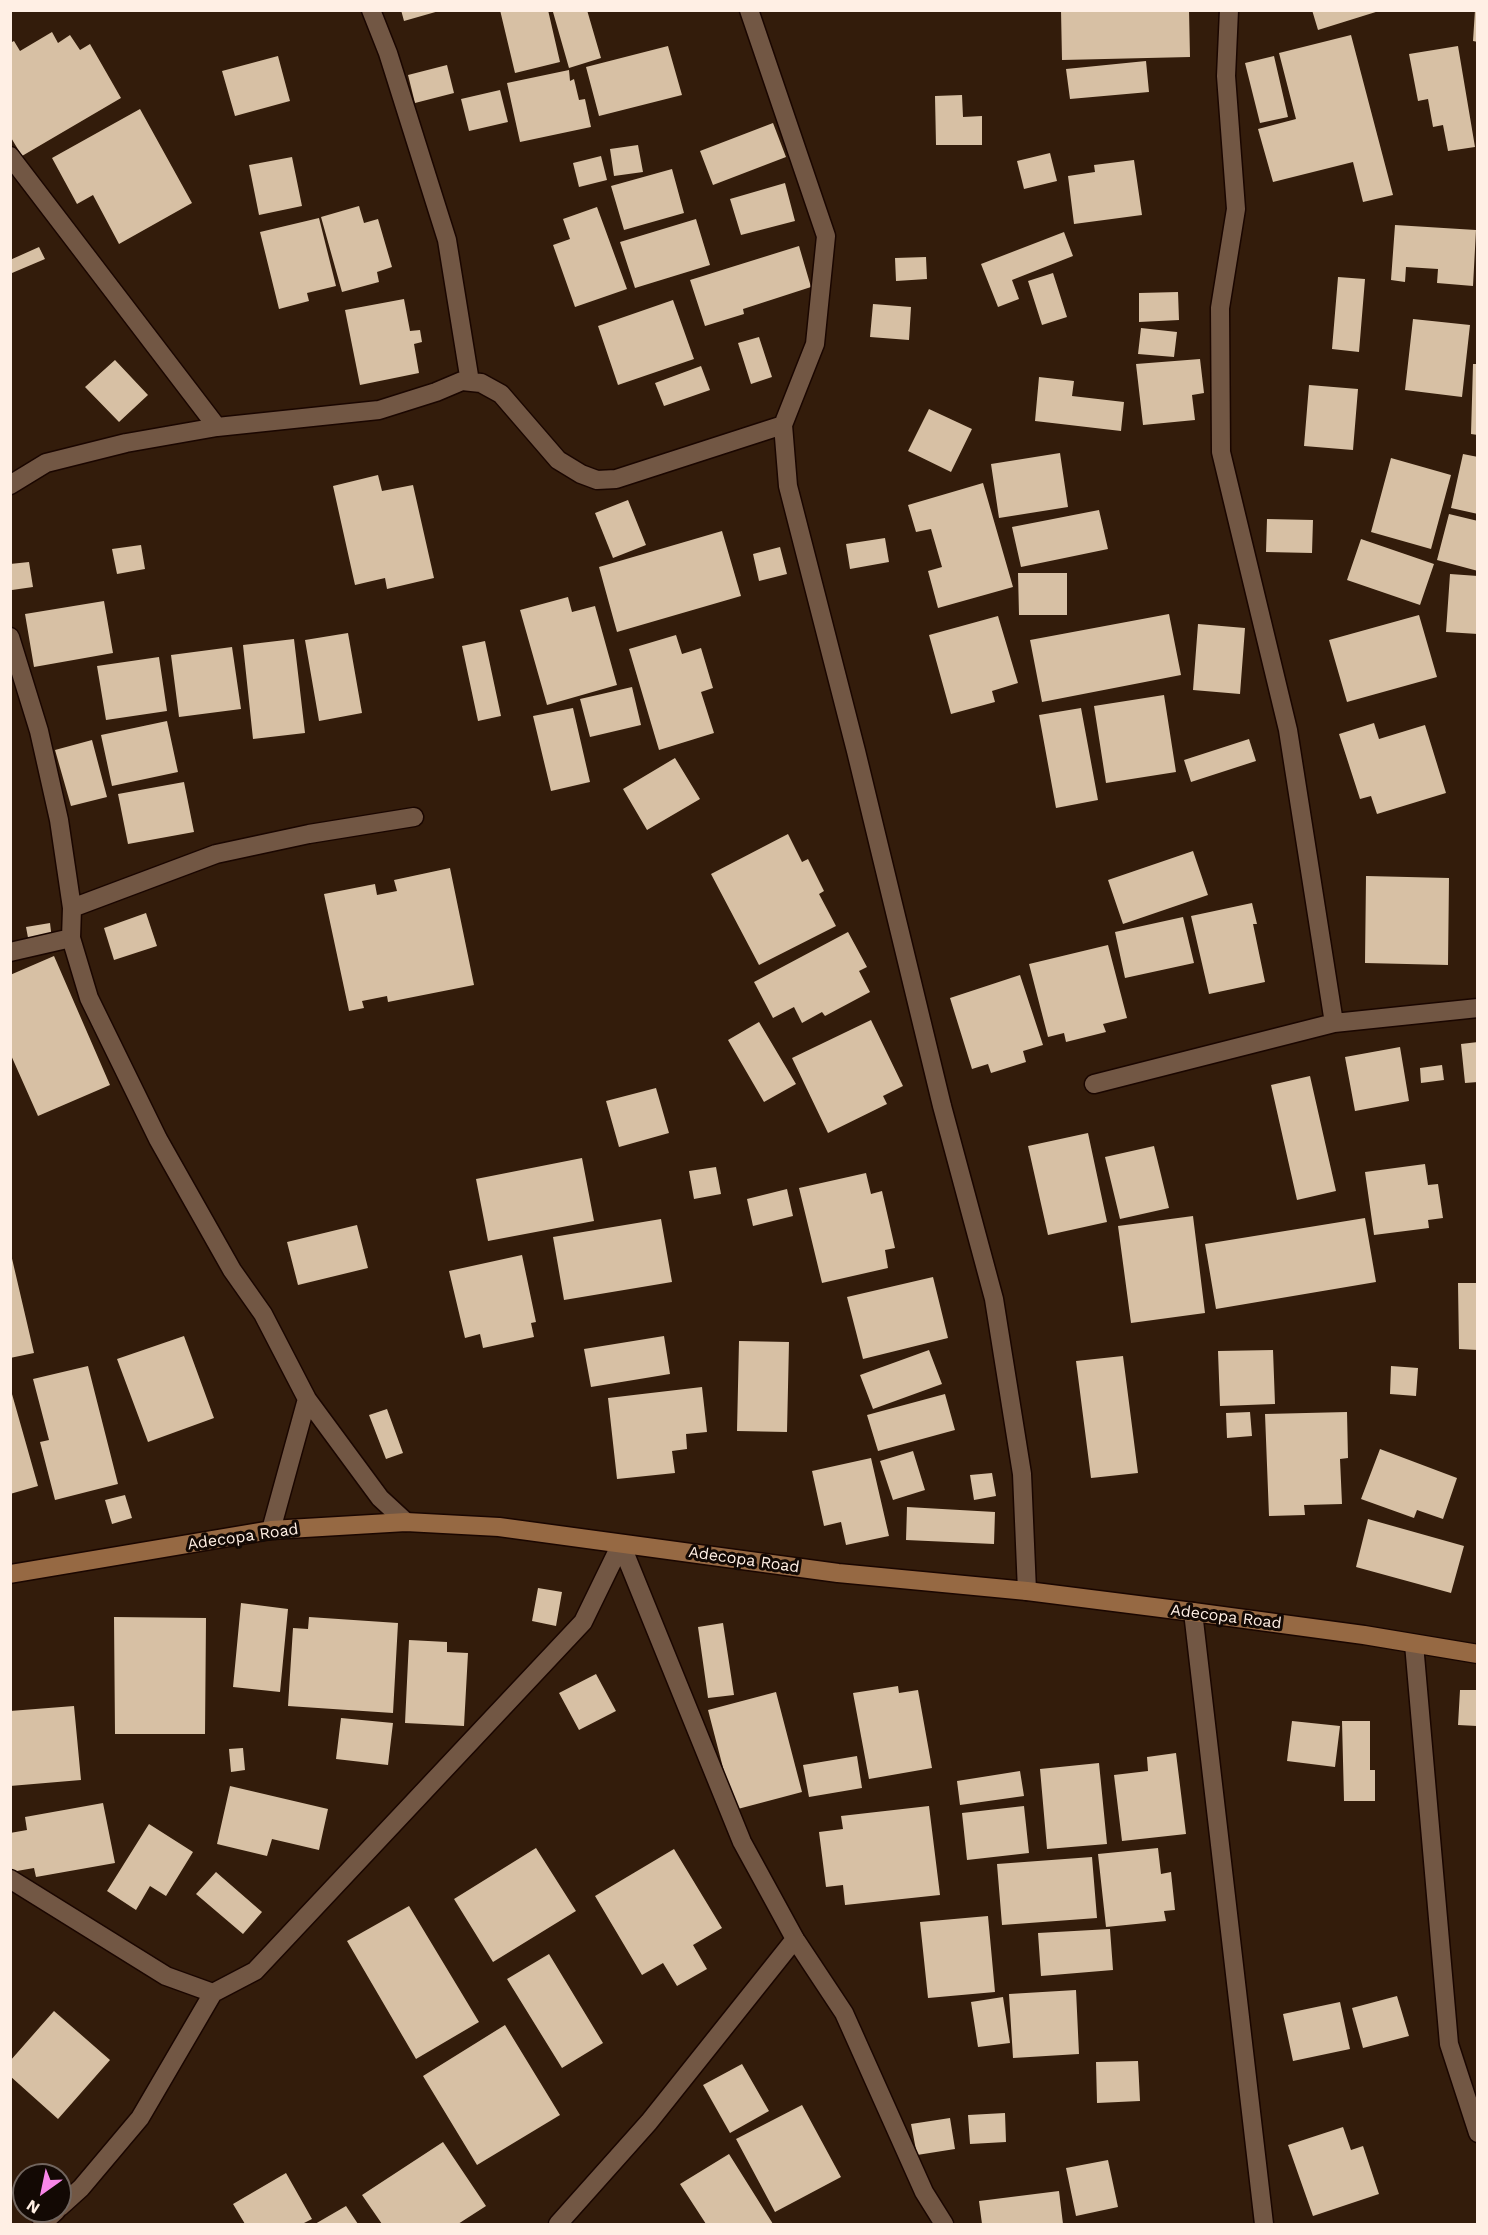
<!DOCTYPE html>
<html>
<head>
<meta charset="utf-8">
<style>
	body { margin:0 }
	#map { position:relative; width:1488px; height:2235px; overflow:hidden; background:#331c0b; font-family:"Work Sans",sans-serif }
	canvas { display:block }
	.frame { position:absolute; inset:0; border:12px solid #ffefe4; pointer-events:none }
	.north { position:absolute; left:12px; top:2163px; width:60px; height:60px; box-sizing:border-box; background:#130904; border:2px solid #71655e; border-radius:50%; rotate:213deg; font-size:16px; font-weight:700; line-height:24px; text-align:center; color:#ffefe4 }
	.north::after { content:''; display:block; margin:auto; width:21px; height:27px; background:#f987e9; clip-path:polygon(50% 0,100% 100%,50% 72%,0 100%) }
</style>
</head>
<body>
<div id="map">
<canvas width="1488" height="2235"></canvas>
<div class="frame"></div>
<div class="north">N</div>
</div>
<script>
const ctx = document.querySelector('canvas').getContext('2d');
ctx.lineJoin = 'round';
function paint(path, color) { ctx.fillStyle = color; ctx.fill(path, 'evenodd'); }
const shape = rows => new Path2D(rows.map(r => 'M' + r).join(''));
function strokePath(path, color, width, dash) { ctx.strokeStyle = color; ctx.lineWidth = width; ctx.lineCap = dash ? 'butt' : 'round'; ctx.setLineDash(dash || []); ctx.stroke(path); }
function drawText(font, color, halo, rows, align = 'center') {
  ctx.font = font + ' "Work Sans",sans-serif'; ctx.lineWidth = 6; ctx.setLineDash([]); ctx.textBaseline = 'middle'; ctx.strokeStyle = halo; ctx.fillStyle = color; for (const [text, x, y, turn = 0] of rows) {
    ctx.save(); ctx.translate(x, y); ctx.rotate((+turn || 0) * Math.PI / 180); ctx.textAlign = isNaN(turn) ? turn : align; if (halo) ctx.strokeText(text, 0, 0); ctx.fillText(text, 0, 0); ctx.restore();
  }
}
paint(shape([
	[401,10,439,10,439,11,404,21],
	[500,10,548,10,560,62,515,73],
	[557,10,587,10,601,58,569,68,553,12],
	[1061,10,1189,10,1190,57,1062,60],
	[1312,10,1378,10,1379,11,1318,30],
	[1475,10,1478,10,1478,42,1473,41],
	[52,32,58,43,70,35,80,50,90,44,121,98,22,156,10,136,10,43,14,41,20,51],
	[1351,35,1393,195,1363,202,1353,162,1273,182,1258,129,1296,119,1279,53],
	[668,46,682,95,599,116,586,67],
	[1458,46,1475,147,1448,151,1443,125,1433,127,1428,99,1418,101,1409,54],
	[278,56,290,101,235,116,222,71],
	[1274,56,1288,117,1260,123,1245,63],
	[1146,61,1149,92,1070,99,1066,69],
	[447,65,454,93,415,103,408,75],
	[569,70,570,81,574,79,579,100,585,99,591,127,520,142,507,83],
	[500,90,508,122,469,131,461,99],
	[962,95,963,117,982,116,982,145,936,145,935,96],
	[140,109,192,203,119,244,93,195,77,204,52,158],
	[773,123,786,157,713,185,700,151],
	[638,145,643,172,614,176,610,149],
	[1050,153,1057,181,1024,189,1017,161],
	[601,156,607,180,579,187,573,163],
	[292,157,302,206,259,215,249,165],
	[1134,160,1142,215,1074,224,1068,176,1095,172,1094,165],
	[672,169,684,213,624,230,611,186],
	[785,183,795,221,741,235,730,199],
	[359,206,364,223,378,219,392,267,377,272,379,282,342,292,321,217],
	[597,207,627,289,575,307,553,245,570,239,563,219],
	[319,218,336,286,307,293,309,301,279,309,260,232],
	[696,219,710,265,635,288,620,242],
	[1395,225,1476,230,1473,286,1437,283,1438,269,1406,267,1405,282,1391,280],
	[1064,232,1073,256,1012,280,1019,299,998,307,981,264],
	[799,246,811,287,743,309,744,314,705,326,690,280],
	[39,247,45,259,12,273,10,260],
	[926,257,927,279,896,281,895,258],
	[1053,273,1067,317,1042,325,1028,281],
	[1338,277,1365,279,1359,352,1332,349],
	[1178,292,1179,320,1139,322,1139,293],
	[404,299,410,331,420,330,422,342,414,344,419,373,360,385,345,310],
	[673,300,694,359,618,385,598,326],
	[873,304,911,307,909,340,870,337],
	[1413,319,1470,325,1462,397,1405,390],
	[1141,328,1177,332,1174,357,1138,354],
	[759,337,772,377,751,384,738,343],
	[1200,359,1204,393,1192,395,1195,420,1143,425,1136,364],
	[115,360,148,395,119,422,85,387],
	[1473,364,1478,364,1478,435,1471,434],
	[701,366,710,390,664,406,655,383],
	[1039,377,1074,381,1072,396,1124,402,1121,431,1035,421],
	[1309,385,1358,389,1353,450,1304,446],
	[929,409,972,429,951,472,908,451],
	[1060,453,1068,507,999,518,991,464],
	[1463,454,1478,457,1478,514,1451,508],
	[1391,458,1451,475,1431,549,1371,532],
	[378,475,382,491,413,485,434,578,387,589,385,578,355,585,333,486],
	[983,483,1013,587,938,608,928,571,942,567,931,529,916,532,908,505],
	[628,500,646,545,613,558,595,513],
	[1099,510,1108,549,1021,567,1012,527],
	[1449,514,1478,521,1478,571,1437,560],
	[1267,519,1313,520,1312,553,1266,552],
	[722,531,741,596,617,632,599,567],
	[885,538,889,562,850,569,846,544],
	[1361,539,1434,564,1420,605,1347,580],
	[141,545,145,569,117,574,112,549],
	[780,547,787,574,759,581,753,554],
	[29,562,33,587,12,590,10,564],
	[1018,573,1067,573,1067,615,1019,615],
	[1450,574,1478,576,1478,634,1446,632],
	[568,597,572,612,595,606,617,685,547,705,520,610],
	[104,601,113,653,34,667,25,614],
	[1169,614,1181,675,1042,702,1030,640],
	[1419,615,1437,677,1347,702,1329,640],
	[998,616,1018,683,992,691,995,702,951,714,929,635],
	[1198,624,1245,628,1240,694,1193,690],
	[348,633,362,713,319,721,305,640],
	[676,635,682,654,701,648,713,688,701,692,714,733,659,750,629,649],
	[294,639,305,733,253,739,243,645],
	[485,641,501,716,478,721,462,646],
	[232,647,241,709,179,717,171,655],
	[159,657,167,711,106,720,97,666],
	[632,687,641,725,590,737,580,699],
	[1164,695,1176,772,1106,783,1094,706],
	[573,708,590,782,551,791,533,716],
	[1081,708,1098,800,1056,808,1039,715],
	[167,721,178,772,112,786,101,735],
	[1374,723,1379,739,1425,725,1446,793,1377,814,1371,796,1360,799,1339,734],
	[1249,739,1256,761,1191,782,1184,760],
	[92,740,107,797,71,806,55,750],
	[675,758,700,799,647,830,623,789],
	[184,782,194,832,128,844,118,794],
	[788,834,802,862,808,859,824,891,819,894,836,926,759,965,711,874],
	[1193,851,1208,895,1123,924,1108,880],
	[450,868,474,985,388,1002,387,996,362,1001,364,1008,349,1011,324,894,375,884,377,895,397,891,394,880],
	[1366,876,1449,878,1448,965,1365,963],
	[1252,903,1257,924,1253,924,1265,982,1209,994,1191,916],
	[146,913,157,946,114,960,104,928],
	[1183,917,1194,963,1125,978,1115,932],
	[50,923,52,940,29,943,26,927],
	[848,932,867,967,859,971,870,992,825,1016,822,1012,802,1023,794,1007,773,1018,754,982],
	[1108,945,1127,1018,1103,1024,1106,1032,1066,1042,1064,1033,1048,1037,1029,964],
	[54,956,110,1085,38,1116,10,1053,10,975],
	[1020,975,1043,1045,1023,1051,1026,1062,991,1073,988,1064,972,1069,950,998],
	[871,1020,903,1086,883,1096,887,1104,828,1133,792,1058],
	[759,1022,796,1084,764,1102,728,1040],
	[1478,1042,1478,1082,1465,1083,1461,1044],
	[1400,1047,1409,1101,1355,1111,1345,1057],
	[1442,1065,1444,1080,1421,1083,1420,1068],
	[1310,1076,1336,1191,1297,1200,1271,1085],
	[656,1088,669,1133,619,1147,606,1101],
	[1088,1133,1107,1222,1048,1235,1028,1146],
	[1154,1146,1169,1208,1120,1219,1105,1157],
	[582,1158,594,1221,488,1241,476,1179],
	[1425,1164,1428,1185,1438,1184,1443,1218,1428,1220,1429,1228,1374,1235,1365,1172],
	[716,1167,721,1194,694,1199,689,1171],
	[866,1173,871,1194,882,1191,895,1248,885,1250,888,1268,822,1283,799,1188],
	[787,1189,793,1216,753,1226,747,1199],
	[1193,1216,1205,1313,1131,1323,1118,1226],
	[1365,1218,1376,1282,1216,1309,1205,1244],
	[661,1219,672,1282,564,1300,553,1237],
	[357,1225,368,1268,298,1285,287,1242],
	[10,1250,34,1353,10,1358],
	[522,1255,536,1322,531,1323,534,1337,483,1348,480,1334,465,1338,449,1271],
	[933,1277,948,1338,863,1359,847,1297],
	[1458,1283,1478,1283,1478,1350,1459,1349],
	[184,1336,214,1418,148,1442,117,1359],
	[664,1336,670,1374,591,1387,584,1349],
	[739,1341,789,1342,787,1432,737,1431],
	[929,1350,942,1384,873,1409,860,1375],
	[1273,1350,1275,1404,1220,1406,1218,1351],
	[1123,1356,1138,1473,1091,1478,1076,1361],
	[88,1366,118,1484,55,1500,40,1442,49,1440,33,1379],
	[1391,1366,1418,1368,1416,1396,1390,1394],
	[10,1387,38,1486,10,1494],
	[702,1387,707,1432,686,1434,687,1449,672,1451,675,1473,617,1479,608,1398],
	[945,1394,955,1430,878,1451,867,1415],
	[387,1409,403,1453,386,1459,369,1415],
	[1250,1412,1252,1436,1227,1438,1226,1413],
	[1347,1412,1348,1458,1340,1459,1342,1504,1304,1505,1305,1515,1269,1516,1265,1414],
	[1380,1449,1457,1478,1443,1519,1417,1510,1414,1518,1361,1499],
	[913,1451,925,1490,893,1500,880,1461],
	[871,1458,889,1536,846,1545,841,1522,824,1526,812,1471],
	[992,1473,996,1496,974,1500,970,1475],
	[125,1495,132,1518,112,1524,105,1500],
	[907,1507,995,1512,994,1544,906,1540],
	[1368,1519,1464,1546,1451,1593,1356,1567],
	[538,1588,562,1592,556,1626,532,1621],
	[241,1603,288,1609,280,1692,233,1687],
	[114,1617,206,1618,205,1734,115,1734],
	[309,1617,398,1623,393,1713,288,1706,293,1628,308,1629],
	[723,1623,734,1695,708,1698,698,1627],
	[409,1640,447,1642,447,1652,468,1653,464,1726,405,1723],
	[596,1674,616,1711,579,1730,559,1693],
	[898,1686,899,1693,918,1690,932,1768,869,1779,853,1693],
	[1460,1690,1478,1690,1477,1726,1458,1725],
	[776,1692,802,1792,734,1810,708,1710],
	[74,1706,81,1780,10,1786,10,1711],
	[341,1718,393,1723,388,1765,336,1759],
	[1292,1721,1340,1726,1335,1767,1287,1761],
	[1342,1721,1370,1721,1370,1770,1375,1770,1375,1801,1344,1801],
	[243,1748,245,1770,231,1772,229,1749],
	[1176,1753,1186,1834,1122,1841,1114,1775,1148,1771,1147,1757],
	[857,1756,862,1788,809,1797,803,1765],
	[1099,1763,1107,1844,1047,1849,1040,1769],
	[1020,1771,1024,1796,960,1805,957,1781],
	[230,1786,328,1809,319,1850,272,1839,267,1856,217,1844],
	[103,1803,115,1863,36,1877,34,1868,11,1872,10,1833,27,1830,25,1817],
	[929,1806,940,1895,845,1905,843,1885,826,1887,819,1832,843,1829,841,1816],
	[1024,1806,1029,1853,967,1860,962,1813],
	[149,1824,193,1852,166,1896,150,1886,136,1910,107,1891],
	[536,1848,576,1911,493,1962,454,1899],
	[1158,1848,1161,1874,1171,1872,1175,1910,1164,1911,1166,1921,1106,1927,1098,1854],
	[674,1849,722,1928,693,1945,707,1969,677,1986,663,1963,642,1975,595,1896],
	[1092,1857,1097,1918,1002,1925,997,1864],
	[216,1872,262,1912,243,1934,196,1894],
	[409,1906,479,2022,416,2059,347,1941],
	[988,1916,995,1992,928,1998,920,1922],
	[1110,1929,1113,1970,1041,1976,1038,1933],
	[549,1954,603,2043,562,2068,507,1979],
	[1076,1990,1079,2054,1013,2058,1009,1994],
	[1397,1996,1409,2036,1363,2048,1352,2008],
	[1003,1997,1010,2043,978,2047,971,2002],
	[1340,2002,1350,2049,1293,2061,1283,2014],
	[54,2011,110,2060,58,2119,10,2076,10,2061],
	[505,2025,560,2115,477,2165,423,2076],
	[1138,2061,1140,2101,1097,2103,1096,2062],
	[742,2064,769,2111,730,2133,703,2085],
	[802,2105,841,2177,775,2212,736,2139],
	[1005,2113,1006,2142,970,2144,968,2115],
	[950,2118,955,2149,917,2155,911,2124],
	[1343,2127,1351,2150,1363,2146,1379,2194,1313,2216,1288,2145],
	[443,2142,486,2206,458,2224,382,2224,362,2195],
	[729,2154,773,2224,706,2224,680,2184],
	[1108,2160,1118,2207,1076,2216,1066,2168],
	[286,2173,312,2219,302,2224,245,2224,233,2204],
	[1059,2191,1063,2224,982,2224,979,2201],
	[346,2206,358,2224,315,2224]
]), '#d7c0a4');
const street = shape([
	[371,10,388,53,447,240,470,382],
	[749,10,826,236,815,344,783,425,788,486,856,751,942,1106,994,1299,1022,1474,1027,1591],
	[1229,10,1226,76,1236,209,1220,308,1221,452,1288,730,1334,1023],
	[10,156,217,427],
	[10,485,46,463,126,443,217,427,379,410,436,392,462,381,481,383,501,394,558,460,581,474,597,480,616,479,783,425],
	[10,637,39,731,59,820,72,908,71,938,89,998,158,1139,232,1270,263,1314,307,1399,271,1530],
	[72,908,216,854,309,834,414,817],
	[10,952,71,938],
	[1094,1084,1334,1023,1478,1008],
	[307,1399,380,1498,406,1522],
	[621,1544,742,1842,795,1939,844,2013,924,2192,944,2224],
	[1193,1612,1264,2224],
	[1414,1644,1449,2044,1478,2133],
	[10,1879,166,1976,213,1993,255,1971,583,1622,621,1544],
	[60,2207,81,2188,140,2118,213,1993],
	[42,2224,56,2211],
	[558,2224,649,2122,795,1939]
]);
const secondary = shape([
	[10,1574,271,1530,406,1522,499,1527,838,1573,1027,1591,1193,1612,1364,1635,1478,1654]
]);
strokePath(street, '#1a0600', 21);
strokePath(secondary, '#1a0600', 21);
strokePath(street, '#725744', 18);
strokePath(secondary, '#966943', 18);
drawText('16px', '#ffefe4', '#130904', [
	["Adecopa Road",243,1537,-8],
	["Adecopa Road",744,1560,8],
	["Adecopa Road",1226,1617,7]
]);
</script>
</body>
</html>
